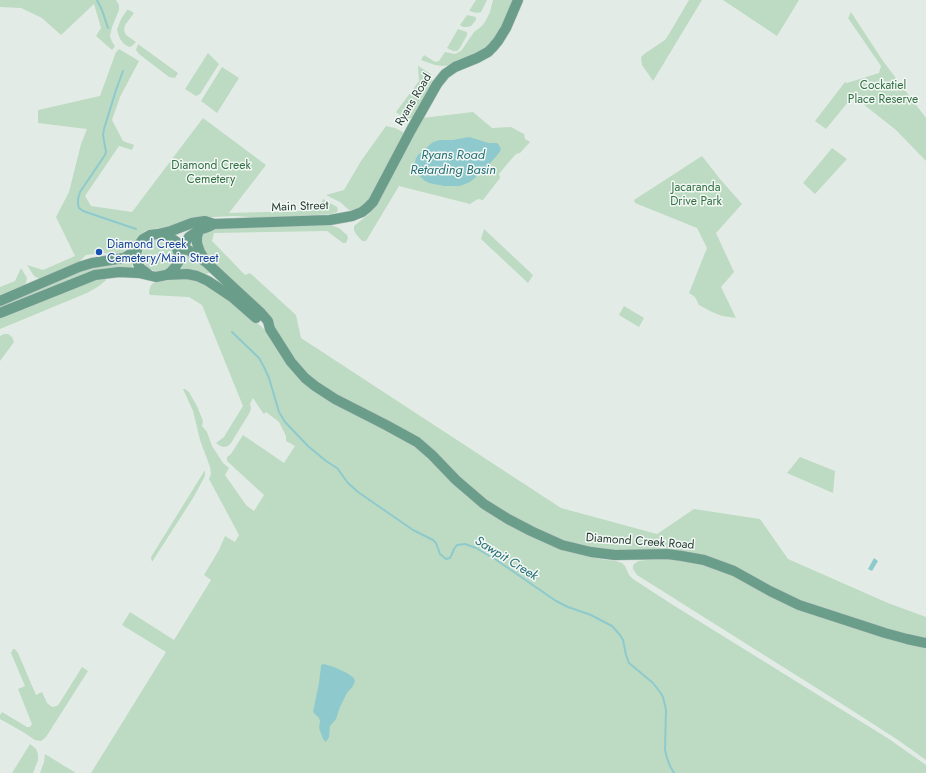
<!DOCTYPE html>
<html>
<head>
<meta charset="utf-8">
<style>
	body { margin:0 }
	canvas { display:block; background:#e2ebe6 }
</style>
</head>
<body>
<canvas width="926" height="773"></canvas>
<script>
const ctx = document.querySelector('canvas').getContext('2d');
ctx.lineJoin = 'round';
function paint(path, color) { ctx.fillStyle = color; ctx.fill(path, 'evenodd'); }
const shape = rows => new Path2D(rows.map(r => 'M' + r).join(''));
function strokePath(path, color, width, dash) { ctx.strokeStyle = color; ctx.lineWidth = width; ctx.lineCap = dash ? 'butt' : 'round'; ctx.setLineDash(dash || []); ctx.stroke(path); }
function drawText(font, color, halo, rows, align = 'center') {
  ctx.font = font + ' Jost,sans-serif'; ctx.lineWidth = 3; ctx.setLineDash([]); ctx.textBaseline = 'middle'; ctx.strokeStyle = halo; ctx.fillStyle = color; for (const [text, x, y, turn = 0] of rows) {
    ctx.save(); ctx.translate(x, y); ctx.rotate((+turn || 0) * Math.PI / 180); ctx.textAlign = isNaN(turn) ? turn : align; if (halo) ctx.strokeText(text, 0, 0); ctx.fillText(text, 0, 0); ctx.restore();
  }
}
paint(shape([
	[0,0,116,0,119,5,119,10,112,27,110,36,112,42,115,46,112,50,96,36,101,28,94,4,61,35,42,18,21,8,0,7],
	[476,0,487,0,481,12,477,13,469,11],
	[493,0,515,0,506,21,490,44,482,51,450,65,442,66,435,65,421,60,424,55,435,62,439,61,445,52,455,54,461,51,474,32,482,26,485,22,490,12],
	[689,0,702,0,653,81,642,65,641,57,644,54,665,40,669,34],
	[723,0,799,0,777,36],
	[127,10,129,10,134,13,125,25,124,30,126,35,136,42,132,46,129,47,124,44,120,39,117,30,121,19],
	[851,12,883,61,926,118,926,161,896,130,853,96,826,129,815,121,845,82,847,83,879,73,881,66,848,18],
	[467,15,476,17,476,20,471,26,467,27,463,27,460,25],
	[458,29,467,32,467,35,460,48,457,51,453,51,447,48],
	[138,44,178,73,175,78,169,77,139,54,136,50],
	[119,49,139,61,120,97,112,120,123,141,134,145,132,150,119,146,85,196,91,206,132,212,203,118,266,165,229,213,303,211,319,208,323,199,337,207,338,209,337,212,331,214,266,218,234,216,191,218,183,221,175,225,163,228,152,229,145,231,137,239,131,248,124,253,118,254,100,253,99,250,95,251,95,254,86,255,78,263,42,278,38,278,34,276,27,265,43,270,75,256,56,217,69,192,81,144,87,129,38,123,38,110,100,96,116,52],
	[208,53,219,64,200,94,196,96,185,89],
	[418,66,431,74,432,78,432,81,430,88,412,118,405,119,396,112,419,81],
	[222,67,239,78,217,113,201,101],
	[473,112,492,128,511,127,524,134,525,139,530,142,520,153,516,154,508,163,499,174,500,178,483,200,478,199,470,204,399,186,366,241,362,241,356,234,354,230,354,226,369,214,374,208,422,118],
	[386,126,395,128,403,132,404,135,371,197,364,206,354,211,349,210,340,202,326,195,344,190,361,161],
	[832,148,847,159,815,194,803,183],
	[702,156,720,179,742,204,716,233,734,272,721,287,736,318,722,316,712,312,699,305,695,297,689,293,707,248,697,228,635,203,634,200],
	[330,225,339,228,347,235,348,238,346,243,343,243,327,231,214,233,212,241,245,275,250,273,296,315,301,338,561,508,657,534,694,509,760,519,788,559,888,603,926,617,926,639,908,635,803,602,731,565,612,551,565,542,517,519,477,493,448,466,310,377,210,260,203,250,200,239,201,235,208,230,225,228],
	[484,229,533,275,528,283,481,239],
	'142 255a16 16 0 1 1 32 0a16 16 0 1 1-32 0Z',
	[185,254,211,272,204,275,193,270,181,269,184,261],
	[131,260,132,261,132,267,124,267,103,269,0,310,0,304,89,268,125,262],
	[21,268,27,278,26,283,24,285,0,295,0,287,15,281],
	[105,278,106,280,105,281,99,286,87,293,0,329,0,318,80,285],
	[185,278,204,282,252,318,265,330,275,343,294,370,418,448,466,493,587,556,600,559,616,561,622,563,625,566,629,575,633,579,673,605,889,739,926,765,926,773,91,773,166,652,122,625,130,612,174,640,211,580,204,575,219,550,225,536,235,542,239,535,209,479,211,474,210,467,200,440,193,411,183,389,185,389,189,392,197,406,203,421,202,426,207,432,212,446,223,463,229,468,225,475,246,505,254,511,264,495,227,461,227,457,231,454,243,435,284,463,295,446,286,441,286,436,279,422,266,412,264,414,263,413,253,398,250,404,251,408,250,412,231,443,228,446,224,447,220,446,216,443,224,437,243,406,202,305,189,297,150,295,149,293,150,287,152,284,156,281,173,280],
	[624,306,644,318,639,327,619,315],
	[4,334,8,334,12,337,14,342,0,361,0,336],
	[800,457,835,471,833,493,787,473],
	[205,470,205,476,193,498,152,562,151,557],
	[666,558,693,561,926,647,926,760,898,740,853,711,637,575,633,569,633,565,638,561],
	[13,649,15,649,18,653,36,695,42,692,47,703,52,707,57,706,59,704,82,667,88,671,46,737,41,741,35,740,23,732,0,719,0,715,2,712,27,727,30,727,32,724,18,689,25,686,11,653],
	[30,744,36,749,38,754,38,760,33,773,12,773],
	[45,754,66,767,76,773,40,773,44,762]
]), '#bddbc2');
paint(shape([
	[469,137,489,143,497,143,499,145,501,149,499,153,486,168,470,182,460,186,444,186,429,183,425,181,416,173,414,166,416,158,418,155,433,142,440,140,453,140],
	[874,558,878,561,872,571,868,569],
	[324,664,334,667,347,673,354,678,355,681,353,686,347,693,340,707,336,719,330,726,329,737,326,742,323,739,319,728,320,721,319,718,313,712,319,683,321,666,321,665]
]), '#8ecacd');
strokePath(shape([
	[97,0,102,10,108,28],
	[123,71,116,90,104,129,103,135,106,152,105,155,80,192,78,199,78,204,79,208,83,211,136,229],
	[232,332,259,358,264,367,269,378,279,412,285,422,308,446,326,461,337,468,348,483,358,492,413,530,433,540,436,543,440,554,446,559,450,558,451,556,454,549,457,545,465,544,476,548,495,559,556,601,568,607,591,615,612,626,620,635,623,640,626,655,629,663,653,683,660,692,663,697,666,710,665,750,667,758,670,766,674,773]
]), '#8ecacd', 2);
const major = shape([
	[199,230,197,237,197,243,200,252,205,260],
	[158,234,171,231,192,223,198,222,205,221,214,224,330,220,352,216,362,212,367,208,373,202,411,130,437,84,445,74,455,67,477,58,488,52,493,47,498,41,506,28,518,0],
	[171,238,207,263,261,313,268,321,270,329,291,362,305,378,315,386,335,399,386,425,417,442,432,455,456,480,484,504,508,519,531,531,562,545,591,552,615,555,667,554,682,556,704,560,734,571,770,591,799,605,885,633,907,639,926,643],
	[181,253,183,246,189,237,199,230,208,227,214,224],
	[166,275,187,274,197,276,208,281,232,297,256,318],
	[0,301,79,267,92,263,124,258,137,250],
	[0,313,95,275,119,272,139,273,156,277,166,275,171,272,176,266,179,261,179,255,176,245,173,240,168,236,158,234,150,235,143,239,138,246,136,254,137,261,140,268,148,274]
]);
strokePath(major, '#c1c8c6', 11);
strokePath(major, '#6a9e8b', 10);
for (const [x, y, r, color] of [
	[99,252,4,"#1a4fb4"]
]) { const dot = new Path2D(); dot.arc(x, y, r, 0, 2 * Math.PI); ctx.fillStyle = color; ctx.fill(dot); strokePath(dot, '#f3f8f5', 1.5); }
drawText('12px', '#306f42', '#f3f8f5', [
	["Cockatiel",883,86],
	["Place Reserve",883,100],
	["Diamond Creek",211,166],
	["Cemetery",211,180],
	["Jacaranda",696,188],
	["Drive Park",696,202]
]);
drawText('12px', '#233b32', '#f3f8f5', [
	["Ryans Road",414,100,-59],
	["Main Street",300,207,-2],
	["Diamond Creek Road",640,542,4]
]);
drawText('12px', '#164399', '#f3f8f5', [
	["Diamond Creek",107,245],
	["Cemetery/Main Street",107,259]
], 'left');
drawText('italic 13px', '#226f73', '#f3f8f5', [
	["Ryans Road",453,156],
	["Retarding Basin",453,171],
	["Sawpit Creek",506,559,32]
]);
</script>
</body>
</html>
